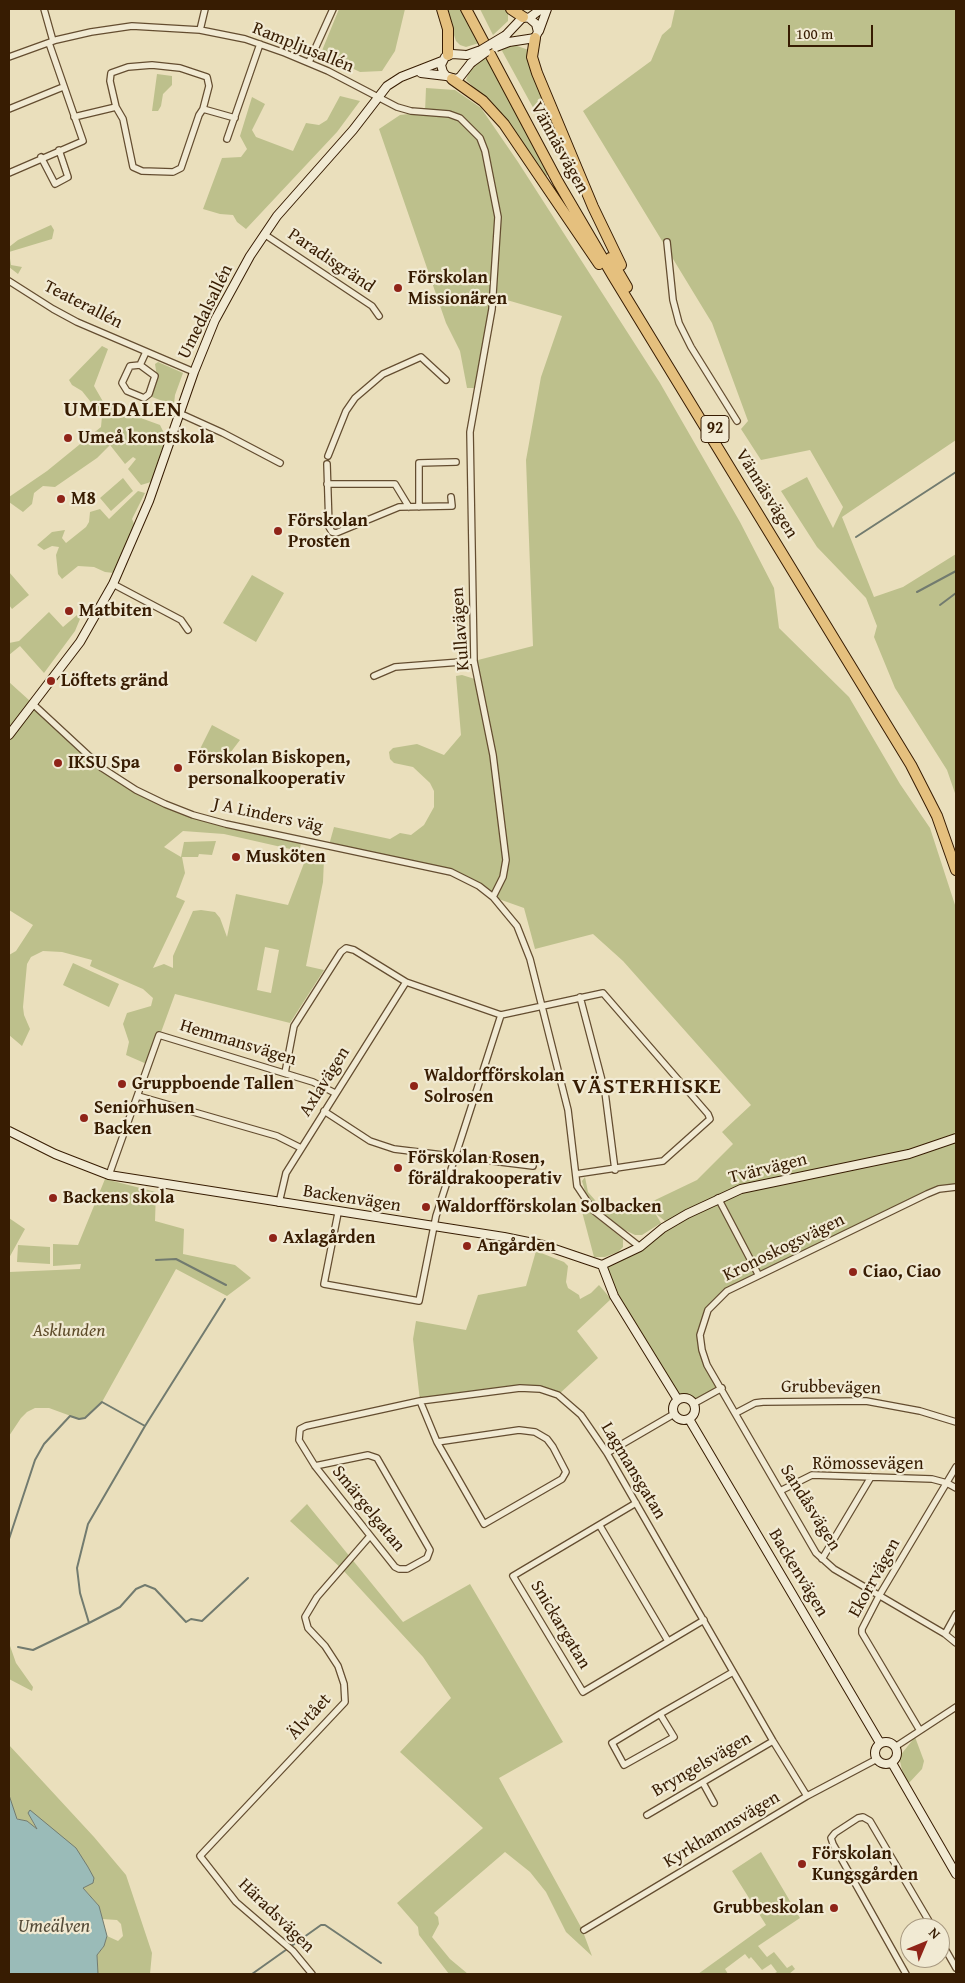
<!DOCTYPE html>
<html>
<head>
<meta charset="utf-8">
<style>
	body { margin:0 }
	#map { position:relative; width:965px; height:1983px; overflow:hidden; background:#eadfbc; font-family:"Gentium Book Plus",serif }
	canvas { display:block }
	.frame { position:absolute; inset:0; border:10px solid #371c02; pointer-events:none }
	.north { position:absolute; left:900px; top:1918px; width:50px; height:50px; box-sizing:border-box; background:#f1ead3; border:1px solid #a7987f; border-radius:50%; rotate:45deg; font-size:14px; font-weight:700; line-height:20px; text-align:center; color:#371c02 }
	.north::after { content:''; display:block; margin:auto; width:18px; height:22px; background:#8f2418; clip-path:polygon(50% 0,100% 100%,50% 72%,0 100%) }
	.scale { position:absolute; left:788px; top:25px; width:85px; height:22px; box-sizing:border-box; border:2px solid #371c02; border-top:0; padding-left:6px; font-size:15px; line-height:18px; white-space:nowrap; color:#371c02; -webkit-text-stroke:4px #f1ead3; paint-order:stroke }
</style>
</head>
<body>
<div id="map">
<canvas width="965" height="1983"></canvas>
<div class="frame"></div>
<div class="north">N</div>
<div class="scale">100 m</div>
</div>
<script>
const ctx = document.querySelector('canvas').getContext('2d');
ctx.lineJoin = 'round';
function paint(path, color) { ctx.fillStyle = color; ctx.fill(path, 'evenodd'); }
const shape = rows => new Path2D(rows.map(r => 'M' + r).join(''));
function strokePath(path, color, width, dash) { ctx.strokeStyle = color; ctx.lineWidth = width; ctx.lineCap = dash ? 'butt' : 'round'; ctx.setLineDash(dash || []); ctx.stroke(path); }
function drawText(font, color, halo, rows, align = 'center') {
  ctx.font = font + ' "Gentium Book Plus",serif'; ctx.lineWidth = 4.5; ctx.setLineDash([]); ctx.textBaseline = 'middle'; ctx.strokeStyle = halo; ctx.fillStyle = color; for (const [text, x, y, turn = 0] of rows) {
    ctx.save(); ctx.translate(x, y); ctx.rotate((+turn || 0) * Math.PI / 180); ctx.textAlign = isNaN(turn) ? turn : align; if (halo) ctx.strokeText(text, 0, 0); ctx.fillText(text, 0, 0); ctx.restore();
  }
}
paint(shape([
	[339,9,405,9,395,51,382,71,360,72,321,53],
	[445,9,462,9,479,43,466,47,460,45,456,41],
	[480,9,506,9,508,11,508,21,493,35],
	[675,9,956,9,956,440,842,517,874,597,903,587,956,554,956,796,947,770,895,688,874,637,877,626,866,598,817,547,781,491,807,477,833,528,843,507,810,450,761,460,741,429,748,421,712,323,583,111,651,61,662,35,671,27],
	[514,45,529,50,570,163,566,168,501,49],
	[487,55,548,174,545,178,496,108,466,80,469,72],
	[157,74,172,76,172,85,163,94,161,106,158,111,152,111],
	[426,88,455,90,481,108,518,162,660,383,740,522,774,588,779,628,849,697,900,784,930,828,956,908,956,1132,954,1133,956,1136,956,1187,939,1189,719,1297,702,1323,702,1350,722,1388,693,1404,685,1399,678,1400,614,1296,602,1265,640,1247,665,1221,655,1213,661,1223,642,1235,635,1235,623,1229,597,1208,585,1191,582,1181,585,1177,588,1192,601,1207,651,1202,697,1180,733,1144,722,1132,751,1105,623,961,593,934,535,949,524,908,493,897,460,875,329,845,334,827,390,839,400,833,411,835,424,825,434,807,434,791,430,783,413,767,394,763,390,759,389,752,393,748,417,744,444,755,461,735,456,676,462,675,478,680,474,661,533,646,526,460,541,377,562,316,493,296,478,388,467,388,460,351,446,323,379,129,400,115,425,112],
	[340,96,360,101,337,132,246,229,237,222,233,215,220,214,203,209,222,158,241,157,247,149,240,136,252,97,265,104,252,130,256,137,293,151,306,123,319,125,327,120],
	[51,225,54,230,52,239,9,252,11,265,22,267,18,274,9,267,9,247,18,240],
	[102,346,108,349,94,386,105,405,160,425,166,437,151,482,141,485,128,469,136,459,133,457,125,464,110,445,97,458,55,487,43,486,34,493,32,504,23,512,9,502,9,497,47,471,101,427,102,416,82,391,72,385,69,380],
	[158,362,183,373,175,395,173,413,166,410,168,403,152,397,157,377,155,364],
	[123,478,133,491,111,511,100,498],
	[138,491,145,493,132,519,135,526,114,573,105,572,94,567,78,566,62,579,58,574,56,555,59,547,52,546,44,550,37,545,52,532,65,530,62,538,66,543,86,527,89,522,90,512,100,509,109,519],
	[9,572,29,595,12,609,9,605],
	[252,575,284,593,256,642,223,623],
	[49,612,63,627,77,615,80,619,75,631,44,673,20,646,9,655,9,643,19,641],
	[9,682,113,776,193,815,302,841,299,851,224,834,183,831,164,847,181,857,184,842,216,841,212,855,199,854,198,857,182,857,185,873,176,897,185,901,153,968,164,964,173,968,173,956,193,911,201,910,215,912,220,918,227,937,236,894,288,905,306,858,324,859,323,882,306,966,324,970,290,1023,175,994,149,1065,126,1055,129,1042,123,1024,127,1013,151,1006,153,998,143,989,90,966,92,960,62,952,43,951,31,957,27,964,23,1007,24,1015,30,1029,22,1046,9,1035,9,955,16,951,33,925,9,910],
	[265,947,279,950,271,993,257,990],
	[212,725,240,740,224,761,199,751],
	[73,963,119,984,109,1007,63,985],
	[105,1179,156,1192,155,1221,184,1229,183,1254,235,1265,251,1278,227,1296,176,1269,102,1402,85,1418,79,1419,49,1408,35,1408,27,1412,21,1418,9,1436,9,1272,80,1269,81,1264,53,1266,53,1244,78,1245],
	[582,1206,623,1239,623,1247,618,1252,605,1257,594,1257,581,1208],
	[9,1218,25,1229,9,1258],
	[18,1245,50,1247,50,1264,17,1262],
	[536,1251,564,1262,568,1266,566,1282,568,1288,579,1295,580,1299,591,1293,599,1285,611,1299,577,1331,598,1358,558,1395,520,1388,420,1401,413,1339,416,1321,466,1330,478,1295,526,1286],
	[307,1504,403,1622,470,1584,563,1742,499,1778,582,1929,592,1956,566,1932,546,1892,530,1872,505,1852,434,1913,438,1917,439,1924,432,1937,450,1959,468,1974,449,1974,419,1935,418,1927,397,1903,483,1828,400,1752,451,1698,423,1657,342,1569,290,1521],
	[9,1643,16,1663,33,1687,32,1691,9,1679],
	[915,1737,924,1761,922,1769,908,1784,902,1770,899,1757],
	[9,1745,94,1837,126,1875,152,1953,150,1974,98,1974,97,1955,104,1946,107,1936,118,1941,123,1936,121,1924,117,1920,102,1919,99,1906,83,1888,94,1881,88,1867,28,1813,37,1830,27,1821,18,1819,14,1814,9,1795],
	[761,1852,800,1918,758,1946,767,1957,774,1952,787,1968,792,1965,795,1969,789,1974,773,1974,777,1972,771,1964,762,1970,751,1957,749,1959,745,1954,725,1969,728,1974,698,1974,766,1925,732,1871]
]), '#bdc08c');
const water = shape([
	[9,1795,17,1819,27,1821,37,1829,28,1813,30,1810,76,1848,88,1867,94,1878,93,1883,83,1888,99,1906,107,1936,104,1946,97,1955,98,1974,9,1974,9,1795]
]);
paint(water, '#9abbb8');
strokePath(water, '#727b6f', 1);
strokePath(shape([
	[856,537,956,472],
	[917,592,956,571],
	[940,605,956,593],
	[156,1260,176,1259,226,1285],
	[9,1539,35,1460,44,1444,70,1416,79,1419,85,1418,102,1402,145,1426],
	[89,1623,80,1593,77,1568,88,1524,145,1426,225,1299],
	[18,1647,33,1650,89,1623,120,1607,136,1589,145,1585,155,1589,186,1622,191,1619,202,1621,248,1578],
	[252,1974,321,1925,325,1925,381,1963]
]), '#727b6f', 2);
const street = shape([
	[44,9,53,41],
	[200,30,205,9],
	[9,57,56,40,91,32,132,26,200,30,245,39,285,53,328,71,397,107,411,111,449,114,460,118,480,138,485,151,498,217,492,309,470,432,474,661,493,755,506,860,503,877,493,897],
	[309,62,333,9],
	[116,107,110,81,111,73,128,67,152,65,180,68,207,77,209,86,203,109],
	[9,109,63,87],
	[74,117,116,107,123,119,133,167,142,171,173,172,181,168,199,115,203,109,235,118],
	[227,139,260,44],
	[41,157,55,184,68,177,59,150],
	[9,173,83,141,49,43],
	[264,234,372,306,379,316],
	[667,242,673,300,679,323,691,347,737,421],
	[9,281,53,309,77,322,194,372],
	[140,365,130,366,122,383,127,391,144,398,149,394,155,376,140,365,146,352],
	[181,414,223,433,280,463],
	[328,456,346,411,355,398,383,374,421,357,446,380],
	[327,464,329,527,332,532,336,533,399,507,452,506,451,497],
	[327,484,395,484,409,507],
	[419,507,419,463,456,462],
	[113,584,181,620,188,630],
	[374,676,395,667,474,661],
	[34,705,102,768,136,790,165,804,193,815,226,824,451,872,479,886,493,897,517,926,530,959,568,1110,577,1186,593,1210,640,1247],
	[580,997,605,1092,615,1170],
	[285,1073,294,1026,341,952,346,948,354,950,406,982,501,1015,603,993,708,1114,710,1119,663,1161,576,1174],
	[138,1096,277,1136,301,1148],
	[324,1111,370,1141,394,1149,533,1166],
	[109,1175,159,1035,313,1082,335,1093],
	[956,1187,939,1189,927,1194,727,1291,708,1310,700,1335,702,1350,707,1365,816,1553,834,1569,945,1634,956,1643],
	[718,1198,758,1274],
	[279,1203,286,1173,406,982],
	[338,1213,324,1284,419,1301,436,1216,501,1015],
	[420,1401,437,1442,519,1430,535,1432,547,1439,553,1447,566,1472,562,1479,484,1524,437,1442],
	[693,1404,722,1388],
	[736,1413,755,1403,763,1402,866,1401,920,1411,956,1422],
	[607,1453,674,1414],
	[315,1466,368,1455,377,1458,430,1550,427,1558,407,1569,399,1569,395,1567,315,1466,299,1440,300,1429,306,1426,420,1401,459,1396,520,1388,540,1389,558,1395,581,1415,607,1453,773,1741,807,1796],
	[780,1491,812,1475,932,1479,947,1483,956,1488],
	[636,1503,513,1576,583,1692,704,1620],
	[600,1526,668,1641],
	[822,1559,871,1477],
	[945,1634,956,1614],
	[660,1714,674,1737,624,1765,612,1743,660,1714,733,1672],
	[919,1729,862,1633,862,1629,879,1596,956,1467],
	[895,1747,956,1707],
	[703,1783,714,1803],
	[647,1815,773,1741],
	[584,1930,807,1796,877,1759],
	[940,1940,956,1968],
	[312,1974,293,1951,236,1902,200,1856,345,1702,344,1684,338,1666,325,1646,308,1628,305,1617,317,1597,370,1536],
	[906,1974,833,1844,831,1838,835,1833,858,1818,863,1817,870,1821,933,1928]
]);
const secondary = shape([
	[529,18,541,9],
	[539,31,547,9],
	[506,35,523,17,529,18,536,24,538,32,535,38,509,42],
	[467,55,452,54,445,57,441,65,443,72,446,76,456,79,460,77,471,63],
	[421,73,446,76],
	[9,735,80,642,113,584,149,501,194,372,215,320,250,256,277,216,353,130,387,86,401,77,442,61],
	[9,1131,55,1154,109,1175,504,1237,543,1245,602,1265],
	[602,1265,640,1247,663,1228,687,1214,741,1189,909,1154,956,1138],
	[602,1265,614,1296,678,1400],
	'673 1409a11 11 0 1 1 22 0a11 11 0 1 1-22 0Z',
	[689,1419,880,1743],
	'875 1753a11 11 0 1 1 22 0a11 11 0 1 1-22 0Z',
	[892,1763,956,1874]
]);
const highway = shape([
	[442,9,448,29,448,55],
	[466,9,558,182,613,276,911,765,937,816,956,870],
	[511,9,523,17],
	[535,38,532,57,537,73,593,207,621,265],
	[452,79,483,101,504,124,599,264],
	[610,258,627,287]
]);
strokePath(street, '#644d30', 8);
strokePath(secondary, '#371c02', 10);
strokePath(highway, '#371c02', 12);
strokePath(street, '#f1ead3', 5.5);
strokePath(secondary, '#f1ead3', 8);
strokePath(highway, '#e5c07e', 10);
const secondaryBridge = shape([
	[496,47,509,42],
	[467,55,481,50,506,35],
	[471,63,486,52]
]);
strokePath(secondaryBridge, '#371c02', 10, []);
strokePath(secondaryBridge, '#f1ead3', 8);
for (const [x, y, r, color] of [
	[398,288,5,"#8f2418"],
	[68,438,5,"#8f2418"],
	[61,499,5,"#8f2418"],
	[278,531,5,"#8f2418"],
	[69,611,5,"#8f2418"],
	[51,681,5,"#8f2418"],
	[58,763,5,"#8f2418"],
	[178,768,5,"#8f2418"],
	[236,857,5,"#8f2418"],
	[122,1084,5,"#8f2418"],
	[414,1086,5,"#8f2418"],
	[84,1118,5,"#8f2418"],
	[398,1168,5,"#8f2418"],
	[53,1198,5,"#8f2418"],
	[426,1207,5,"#8f2418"],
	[273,1238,5,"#8f2418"],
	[467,1246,5,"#8f2418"],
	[853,1272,5,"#8f2418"],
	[802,1864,5,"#8f2418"],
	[834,1908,5,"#8f2418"]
]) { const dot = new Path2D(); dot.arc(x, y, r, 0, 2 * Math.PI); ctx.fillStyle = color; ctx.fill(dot); strokePath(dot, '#f1ead3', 2); }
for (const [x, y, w] of [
	[715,429,28]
]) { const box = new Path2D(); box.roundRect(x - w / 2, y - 13.5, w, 27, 4); ctx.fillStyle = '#f1ead3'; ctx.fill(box); strokePath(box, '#371c02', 1); }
drawText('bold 16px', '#371c02', null, [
	["92",715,429]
]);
drawText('18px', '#371c02', '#f1ead3', [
	["Rampljusallén",303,48,22],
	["Vännäsvägen",559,148,61],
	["Paradisgränd",331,261,34],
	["Teaterallén",83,305,27],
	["Umedalsallén",206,312,-64],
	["Vännäsvägen",766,494,58],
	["Kullavägen",461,629,-94],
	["J A Linders väg",268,816,12],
	["Hemmansvägen",238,1043,17],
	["Axlavägen",325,1082,-58],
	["Tvärvägen",768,1169,-14],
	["Backenvägen",352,1199,9],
	["Kronoskogsvägen",784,1248,-26],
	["Grubbevägen",831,1388,1],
	["Römossevägen",868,1464],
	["Lagmansgatan",633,1471,59],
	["Sandåsvägen",810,1508,58],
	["Smärgelgatan",368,1509,51],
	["Backenvägen",798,1573,59],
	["Ekorrvägen",875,1578,-61],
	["Snickargatan",560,1625,59],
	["Älvtået",310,1717,-48],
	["Bryngelsvägen",702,1765,-30],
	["Kyrkhamnsvägen",722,1830,-31],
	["Häradsvägen",276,1916,44]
]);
drawText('bold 18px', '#371c02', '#f1ead3', [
	["Förskolan",408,278],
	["Missionären",408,299],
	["Umeå konstskola",78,438],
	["M8",71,499],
	["Förskolan",288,521],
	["Prosten",288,542],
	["Matbiten",79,611],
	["Löftets gränd",61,681],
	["Förskolan Biskopen,",188,758],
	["personalkooperativ",188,779],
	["IKSU Spa",68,763],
	["Musköten",246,857],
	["Waldorfförskolan",424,1076],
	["Solrosen",424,1097],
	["Gruppboende Tallen",132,1084],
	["Seniorhusen",94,1108],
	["Backen",94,1129],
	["Förskolan Rosen,",408,1158],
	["föräldrakooperativ",408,1179],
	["Backens skola",63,1198],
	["Waldorfförskolan Solbacken",436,1207],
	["Axlagården",283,1238],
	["Angården",477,1246],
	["Ciao, Ciao",863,1272],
	["Förskolan",812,1854],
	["Kungsgården",812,1875],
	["Grubbeskolan",824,1908,"right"]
], 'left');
drawText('italic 18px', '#5f4d2b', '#f1ead3', [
	["Asklunden",69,1331]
]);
drawText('italic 19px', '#554c39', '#f1ead3', [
	["Umeälven",54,1927]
]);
ctx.letterSpacing = '1px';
drawText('bold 22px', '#371c02', '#f1ead3', [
	["UMEDALEN",123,410],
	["VÄSTERHISKE",647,1087]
]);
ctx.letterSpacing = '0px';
</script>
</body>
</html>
